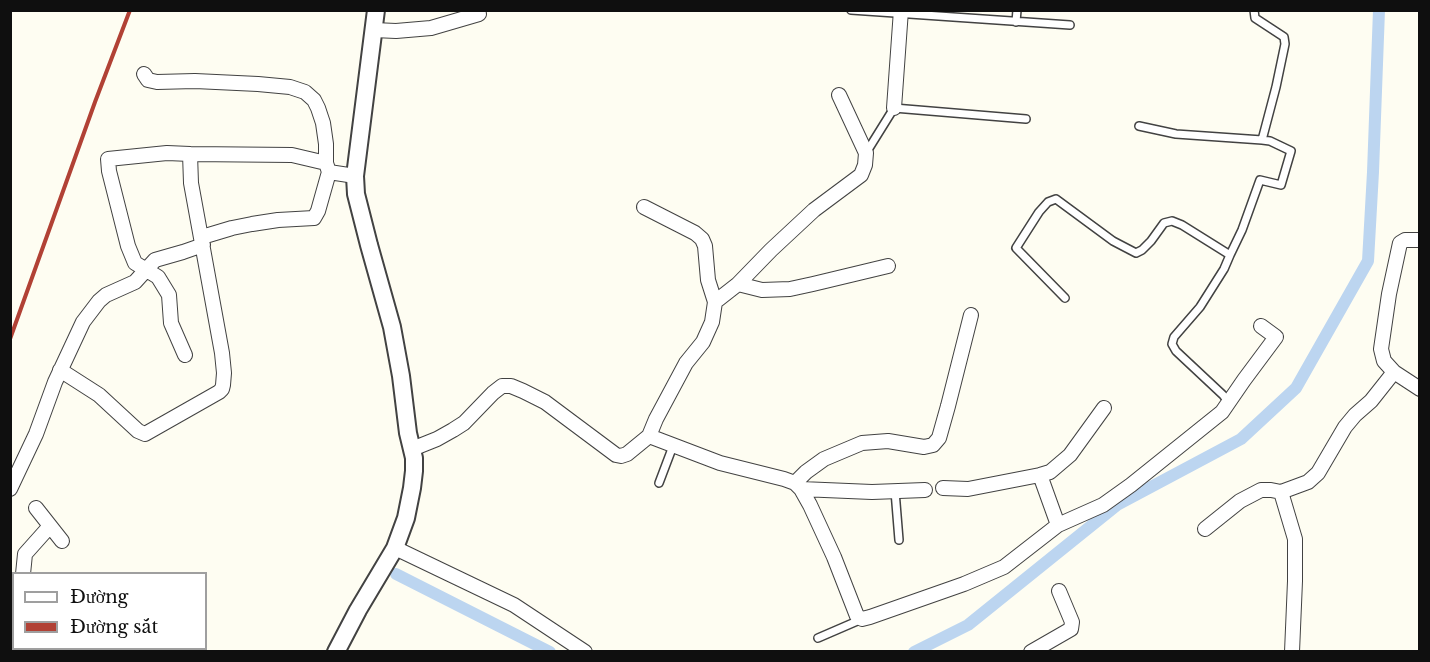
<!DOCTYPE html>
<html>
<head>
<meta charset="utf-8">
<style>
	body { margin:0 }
	#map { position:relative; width:1430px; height:662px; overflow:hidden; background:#fefdf2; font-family:"Libre Baskerville",serif }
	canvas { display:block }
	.frame { position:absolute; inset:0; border:12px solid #0f0f0f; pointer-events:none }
	.legend { position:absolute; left:12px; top:572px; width:195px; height:78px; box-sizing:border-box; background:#fff; border:2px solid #9f9f9f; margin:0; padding:8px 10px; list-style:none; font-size:18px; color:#0f0f0f }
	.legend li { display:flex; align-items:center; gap:12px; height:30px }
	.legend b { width:30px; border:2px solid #9f9f9f }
</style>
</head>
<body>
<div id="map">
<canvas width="1430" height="662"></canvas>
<div class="frame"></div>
<ul class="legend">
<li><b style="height:8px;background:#fff"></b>Đường</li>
<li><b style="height:8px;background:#b14135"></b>Đường sắt</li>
</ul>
</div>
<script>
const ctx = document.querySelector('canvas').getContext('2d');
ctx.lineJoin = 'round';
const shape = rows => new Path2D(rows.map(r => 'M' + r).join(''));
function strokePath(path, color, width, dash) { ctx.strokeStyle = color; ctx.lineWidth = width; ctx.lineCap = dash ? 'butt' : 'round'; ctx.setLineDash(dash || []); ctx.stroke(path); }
strokePath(shape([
	[396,574,550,652],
	[914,652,968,625,1117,505,1241,439,1296,388,1368,261,1373,172,1379,10]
]), '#bcd5f0', 12);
const service = shape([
	[851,10,1070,25],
	[1254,10,1255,18,1284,37,1285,44,1276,87,1262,140],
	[1016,22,1017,10],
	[1139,126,1176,134,1262,140,1270,141,1291,151,1281,185,1260,180,1242,230,1230,255],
	[866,153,894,108,1026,119],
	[1065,298,1016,248,1039,212,1048,202,1056,199,1113,241,1136,253,1142,250,1151,241,1164,223,1172,221,1182,225,1230,255,1224,269,1200,307,1174,337,1172,344,1176,351,1223,395,1229,403],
	[659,483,673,446],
	[895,491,899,540],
	[818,638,862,619],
	[102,652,102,648],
	[131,652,132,648]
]);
const minor = shape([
	[374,30,396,31,431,28,479,14],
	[144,74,148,80,157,82,195,81,258,84,290,87,305,92,314,100,318,108,323,123,326,144,326,163],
	[894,108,901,10],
	[190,154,292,155,326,163,329,172,355,176],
	[644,207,695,233,702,239,705,246,708,280,715,302],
	[202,237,232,228,252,224,278,220,314,218,318,211,329,172],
	[1420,240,1405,240,1400,243,1389,294,1381,349,1384,361,1394,372,1420,389],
	[738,284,762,290,790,289,813,284,888,266],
	[60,370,99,395,138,431,145,434,219,392,222,389,223,385,224,373,222,353,191,183,190,154,167,153,108,159,109,171,128,246,135,263,158,277,169,295,171,323,185,355],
	[649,436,720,463,784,479,795,483,801,489,810,505,834,557,857,616,862,619,870,617,964,584,1004,567,1058,525,1103,505,1131,485,1222,412,1244,380,1276,337,1261,326],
	[412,449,437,439,453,430,464,423,493,393,502,386,511,386,523,391,545,402,616,455,621,456,627,454,649,436,656,419,686,363,703,342,712,322,715,302,738,284,771,250,814,210,861,175,865,165,866,153,839,95],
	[1040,475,1058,525],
	[795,483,806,472,824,459,862,443,888,441,924,447,933,445,939,438,948,406,971,315],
	[943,488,968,489,1040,475,1050,472,1070,455,1104,408],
	[10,489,36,434,55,382,83,322,99,301,106,295,135,282,155,260,183,252,203,245],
	[801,489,872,492,925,490],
	[36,508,62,541],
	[1205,529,1240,501,1261,490,1271,490,1281,492],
	[395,548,514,605,585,652],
	[23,574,25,554,50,526],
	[15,652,15,648],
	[1031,652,1071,629,1072,622,1059,591],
	[1292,652,1295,581,1295,539,1281,492,1308,482,1318,473,1345,427,1355,415,1371,401,1394,372]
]);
const tertiary = shape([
	[336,652,358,610,395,548,406,518,412,488,414,471,414,458,408,433,401,376,392,327,369,245,356,194,355,176,376,10]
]);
strokePath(service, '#424242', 10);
strokePath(minor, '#424242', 16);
strokePath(tertiary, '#424242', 20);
strokePath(service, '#fff', 7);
strokePath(minor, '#fff', 14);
strokePath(tertiary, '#fff', 16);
strokePath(shape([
	[10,339,95,102,130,10]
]), '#b14135', 4);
</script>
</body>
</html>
